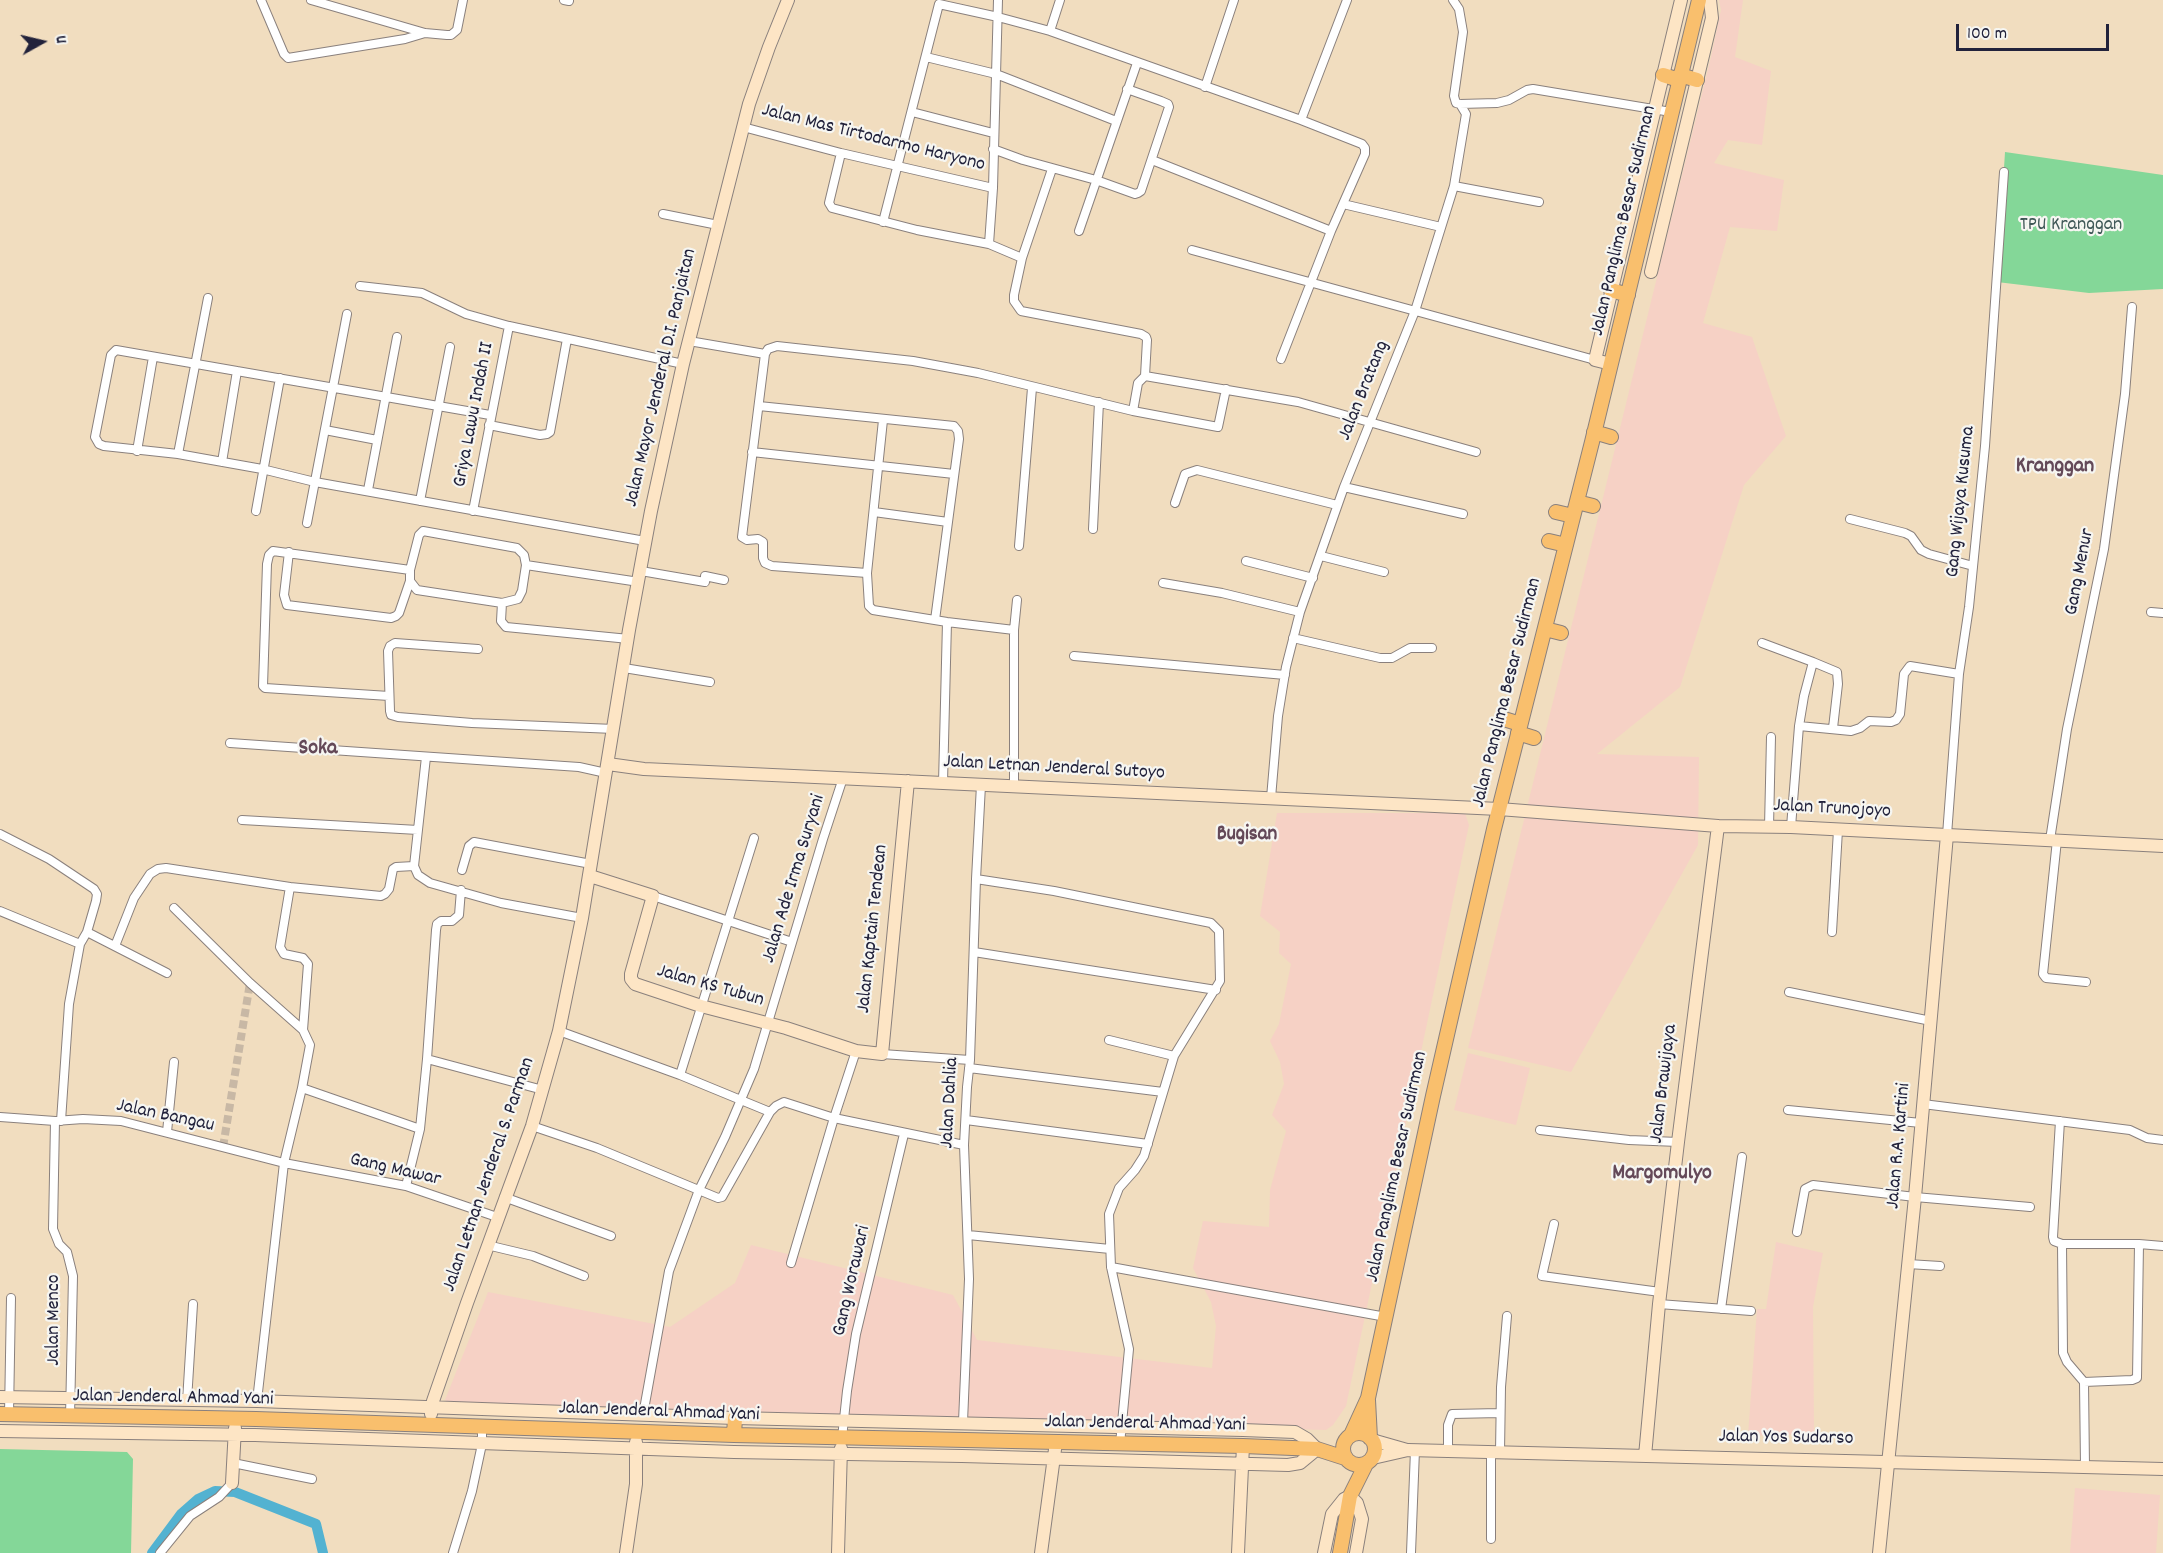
<!DOCTYPE html>
<html>
<head>
<meta charset="utf-8">
<style>
	body { margin:0 }
	#map { position:relative; width:2163px; height:1553px; overflow:hidden; background:#f1ddbf; font-family:Dekko,sans-serif }
	canvas { display:block }
	.north { position:absolute; left:12px; top:12px; width:60px; height:60px; -webkit-text-stroke:4px #f6f6f2; paint-order:stroke; rotate:82deg; font-size:16px; font-weight:700; line-height:24px; text-align:center; color:#22223b }
	.north::after { content:''; display:block; margin:auto; width:21px; height:27px; background:#22223b; clip-path:polygon(50% 0,100% 100%,50% 72%,0 100%) }
	.scale { position:absolute; left:1956px; top:24px; width:153px; height:27px; box-sizing:border-box; border:3px solid #22223b; border-top:0; padding-left:8px; font-size:18px; line-height:21px; white-space:nowrap; color:#22223b; -webkit-text-stroke:4px #f6f6f2; paint-order:stroke }
</style>
</head>
<body>
<div id="map">
<canvas width="2163" height="1553"></canvas>
<div class="north">U</div>
<div class="scale">100 m</div>
</div>
<script>
const ctx = document.querySelector('canvas').getContext('2d');
ctx.lineJoin = 'round';
function paint(path, color) { ctx.fillStyle = color; ctx.fill(path, 'evenodd'); }
const shape = rows => new Path2D(rows.map(r => 'M' + r).join(''));
function strokePath(path, color, width, dash) { ctx.strokeStyle = color; ctx.lineWidth = width; ctx.lineCap = dash ? 'butt' : 'round'; ctx.setLineDash(dash || []); ctx.stroke(path); }
function drawText(font, color, halo, rows, align = 'center') {
  ctx.font = font + ' Dekko,sans-serif'; ctx.lineWidth = 4.5; ctx.setLineDash([]); ctx.textBaseline = 'middle'; ctx.strokeStyle = halo; ctx.fillStyle = color; for (const [text, x, y, turn = 0] of rows) {
    ctx.save(); ctx.translate(x, y); ctx.rotate((+turn || 0) * Math.PI / 180); ctx.textAlign = isNaN(turn) ? turn : align; if (halo) ctx.strokeText(text, 0, 0); ctx.fillText(text, 0, 0); ctx.restore();
  }
}
paint(shape([
	[1719,0,1743,0,1735,57,1771,71,1762,145,1728,140,1714,163,1784,180,1777,231,1730,227,1703,323,1752,337,1786,436,1744,485,1680,687,1597,754,1699,757,1698,845,1571,1072,1468,1048,1711,57,1721,10],
	[1277,813,1465,813,1469,825,1346,1406,1333,1425,1326,1430,454,1404,445,1400,488,1292,670,1327,735,1283,751,1245,953,1295,977,1340,1212,1368,1216,1326,1211,1302,1193,1268,1203,1221,1269,1227,1270,1190,1286,1131,1272,1115,1284,1084,1280,1062,1270,1041,1279,1024,1291,964,1279,953,1280,932,1260,916],
	[1468,1053,1530,1068,1516,1125,1454,1110],
	[1776,1242,1823,1253,1813,1307,1814,1434,1748,1436,1757,1309,1766,1309],
	[2075,1488,2160,1495,2156,1553,2070,1553]
]), '#f6d1c5');
paint(shape([
	[2005,152,2163,175,2163,289,2089,293,1997,282],
	[0,1449,127,1452,133,1459,131,1553,0,1553]
]), '#84d798');
strokePath(shape([
	[152,1553,181,1514,198,1499,215,1491,235,1492,316,1524,323,1553]
]), '#53b2d1', 10);
strokePath(shape([
	[223,1147,250,983]
]), '#c8b8a5', 8, [8, 4]);
const street = shape([
	[261,0,284,54,288,58,405,39,425,33],
	[311,0,425,33,447,35,451,35,457,30,463,0],
	[564,0,569,1],
	[1050,31,1060,0],
	[926,57,996,74,1116,121],
	[1205,87,1234,0],
	[1460,104,1497,103,1509,100,1527,90,1533,89,1671,112],
	[912,112,993,133],
	[1301,120,1347,0],
	[743,127,841,153,993,188],
	[993,149,1023,160,1096,180,1135,194,1138,193,1141,191,1169,107,1168,104,1161,101,1127,89],
	[841,153,829,203,832,208,917,230,989,244,1022,258,1052,169],
	[1152,160,1331,231],
	[1454,186,1539,202],
	[1343,204,1441,227],
	[663,214,718,225],
	[883,222,939,4,998,17,1050,31,1301,120,1362,144,1365,148,1365,154,1331,231,1281,359],
	[1079,231,1137,63],
	[989,244,993,188,998,0],
	[1192,250,1595,360],
	[1022,258,1014,295,1014,301,1021,311,1141,334,1146,337,1147,340,1145,376],
	[360,286,422,293,466,314,509,326,683,364],
	[689,341,765,354,768,349,777,346,913,361,978,373,1133,411,1138,383,1145,376,1298,402,1476,452],
	[765,354,742,537,747,540,758,539,763,542,763,558,765,563,772,566,867,573],
	[759,406,954,426,958,431,959,439,935,620],
	[1133,411,1218,427,1226,389],
	[490,415,116,350,111,355,95,437,99,444,104,446,178,454,262,469,315,482,645,541],
	[883,420,867,573,869,606,873,610,947,622,1014,630],
	[489,425,540,435,547,434,550,432,567,339],
	[325,430,377,440],
	[137,451,153,357],
	[752,452,954,474],
	[178,454,208,298],
	[222,462,237,371],
	[1344,487,1463,514],
	[368,490,397,337],
	[420,501,450,347],
	[1175,503,1185,474,1197,470,1337,505],
	[256,511,280,378],
	[473,511,509,326],
	[874,512,948,522],
	[1850,519,1905,533,1911,536,1921,550,1929,554,1973,566],
	[307,523,347,314],
	[1093,529,1099,402],
	[1019,546,1032,388],
	[289,552,284,595,287,605,391,618,396,616,399,613,410,581],
	[1321,556,1384,572],
	[1246,561,1313,578],
	[526,565,639,582],
	[641,571,705,582,705,576,724,580],
	[1163,583,1222,593,1300,612],
	[502,603,501,621,506,627,629,639],
	[2151,612,2163,613],
	[1293,638,1380,658,1392,658,1410,648,1432,648],
	[1762,643,1813,662],
	[478,649,395,643,390,646,388,651,390,711,391,715,398,717,472,723,614,729],
	[1074,656,1285,675],
	[624,668,710,682],
	[389,696,265,688,263,686,267,564,269,555,273,551,410,570,410,581,417,590,502,603,518,599,522,591,526,565,524,555,517,548,423,531,419,535,410,570],
	[1799,726,1804,696,1813,662,1837,672,1838,684,1833,728],
	[230,743,579,767,606,773],
	[426,757,414,866,418,875,430,883,501,903,582,918],
	[943,783,947,622],
	[1014,786,1014,630,1017,600],
	[1271,798,1278,716,1286,667,1300,612,1344,487,1415,311,1454,186,1466,114,1460,104,1456,103,1454,96,1463,32,1459,9,1453,0],
	[242,820,418,830],
	[1769,827,1771,737],
	[1791,827,1799,726,1851,731,1860,728,1869,721,1891,722,1896,720,1900,714,1904,674,1910,666,1959,674],
	[0,834,49,859,94,889,97,894,96,901,87,932],
	[1947,835,1959,674,1969,607,1985,446,2004,172],
	[2050,840,2067,729,2104,549,2125,394,2132,307],
	[2057,840,2043,974,2046,978,2086,982],
	[462,870,469,846,474,842,591,864],
	[976,879,1054,891,1211,923,1219,931,1220,981,1174,1056,1144,1156,1135,1170,1119,1188,1109,1214,1111,1267,1129,1349,1120,1444],
	[653,896,792,942],
	[174,908,250,983,303,1030],
	[0,911,80,944],
	[1832,932,1838,830],
	[115,946,134,898,150,874,158,869,166,868,290,887,381,896,385,894,389,889,393,869,396,867,414,866],
	[974,952,1216,990],
	[1789,992,1931,1021],
	[559,1031,680,1075,770,1112],
	[1109,1040,1174,1056],
	[882,1054,970,1060],
	[427,1059,543,1090],
	[969,1068,1163,1092],
	[680,1075,754,838],
	[302,1088,420,1129],
	[1923,1104,2130,1130,2147,1138,2163,1140],
	[1788,1110,1921,1123],
	[0,1117,55,1121,83,1119,121,1121,284,1163,406,1186,497,1217],
	[966,1120,1148,1144],
	[55,1121,53,1229,59,1244,67,1252,73,1276,70,1417],
	[61,1121,69,1004,80,944,87,932,167,973],
	[2060,1121,2053,1237,2054,1241,2062,1244,2063,1353,2067,1362,2084,1382,2085,1467],
	[532,1126,597,1148,718,1198,722,1197,770,1112,776,1106,784,1102,834,1118,964,1145],
	[1540,1130,1629,1140,1678,1142],
	[167,1132,174,1062],
	[406,1186,420,1129,427,1059,436,930,437,924,441,921,452,921,459,915,461,890],
	[504,1197,611,1236],
	[1554,1224,1542,1276,1660,1292],
	[1797,1232,1805,1189,1813,1185,1915,1197,2030,1207],
	[968,1235,1110,1249],
	[2062,1244,2139,1244,2163,1246],
	[487,1245,533,1256,584,1276],
	[791,1263,834,1118,856,1051],
	[1908,1264,1940,1266],
	[1111,1267,1386,1317],
	[1659,1304,1751,1311],
	[1721,1309,1742,1157],
	[2084,1382,2132,1380,2137,1378,2139,1244],
	[187,1401,193,1304],
	[257,1401,284,1163,302,1088,310,1045,303,1030,308,964,303,958,284,954,280,947,290,887],
	[9,1414,11,1298],
	[643,1415,669,1271,699,1190,725,1137,754,1069,823,839,843,778],
	[963,1422,969,1279,964,1145,967,1087,970,1060,976,879,981,785],
	[842,1438,847,1391,856,1334,904,1134],
	[1448,1451,1448,1425,1452,1414,1500,1413],
	[1491,1452,1491,1539],
	[1500,1452,1501,1387,1507,1316],
	[233,1463,312,1479],
	[160,1553,190,1516,219,1497,232,1483],
	[453,1553,472,1491,482,1444,482,1427],
	[1411,1553,1415,1450]
]);
const secondary = shape([
	[1651,272,1712,18,1710,0],
	[1611,364,1595,360,1681,0],
	[608,764,644,769,1499,809,1718,826,1791,827,2163,846],
	[590,876,653,896,631,974,631,979,635,984,701,1006,786,1028,856,1051,882,1054,908,781],
	[0,1397,257,1401,735,1418,1243,1430,1295,1432,1307,1439,1317,1449,1300,1463,1288,1465,962,1456,734,1452,255,1435,0,1431],
	[431,1414,433,1401,467,1303,532,1126,559,1031,582,918,629,630,651,511,683,364,749,104,769,47,788,0],
	[1372,1440,1407,1450],
	[1645,1456,1659,1304,1678,1142,1718,826],
	[1373,1458,1408,1450,2163,1469],
	[232,1483,235,1428],
	[626,1553,636,1484,636,1442],
	[838,1553,841,1448],
	[1041,1553,1056,1442],
	[1238,1553,1243,1446],
	[1324,1553,1332,1514,1344,1499,1350,1496,1357,1503,1362,1519,1356,1553],
	[1879,1553,1915,1197,1947,835]
]);
const primary = shape([
	[1663,75,1679,80],
	[1680,75,1697,80],
	[1611,290,1628,295],
	[1594,432,1611,437],
	[1577,502,1593,506],
	[1556,512,1573,516],
	[1549,541,1566,545],
	[1545,629,1561,633],
	[1504,719,1520,724],
	[1518,733,1534,738],
	[1368,1400,1370,1438],
	[0,1414,256,1419,734,1435,1243,1446,1317,1449,1345,1458],
	'1343 1449a16 16 0 1 1 32 0a16 16 0 1 1-32 0Z',
	[734,1435,735,1418],
	[1351,1435,1368,1398,1433,1096,1494,829,1592,442,1699,0],
	[1340,1553,1350,1496,1366,1464]
]);
strokePath(street, '#8a807d', 10);
strokePath(secondary, '#8a807d', 14);
strokePath(primary, '#8a807d', 16);
strokePath(street, '#fff', 8);
strokePath(secondary, '#fde5c5', 12);
strokePath(primary, '#f9bf6d', 14);
drawText('20px', '#22223b', '#f6f6f2', [
	["Jalan Mas Tirtodarmo Haryono",873,139,14],
	["Jalan Panglima Besar Sudirman",1625,221,-77],
	["Jalan Mayor Jenderal D.I. Panjaitan",662,378,-77],
	["Jalan Bratang",1365,391,-68],
	["Griya Lawu Indah II",475,415,-79],
	["Gang Wijaya Kusuma",1962,502,-84],
	["Gang Menur",2081,572,-79],
	["Jalan Panglima Besar Sudirman",1508,693,-76],
	["Jalan Letnan Jenderal Sutoyo",1054,769,3],
	["Jalan Trunojoyo",1832,810,3],
	["Jalan Ade Irma Suryani",795,879,-73],
	["Jalan Kaptain Tendean",874,929,-84],
	["Jalan KS Tubun",710,987,16],
	["Jalan Brawijaya",1665,1084,-83],
	["Jalan Dahlia",951,1103,-87],
	["Jalan Bangau",165,1117,12],
	["Jalan R.A. Kartini",1900,1146,-85],
	["Jalan Panglima Besar Sudirman",1398,1167,-78],
	["Gang Mawar",395,1171,13],
	["Jalan Letnan Jenderal S. Parman",490,1175,-71],
	["Gang Worawari",853,1281,-77],
	["Jalan Menco",55,1320,-90],
	["Jalan Jenderal Ahmad Yani",173,1399,1],
	["Jalan Jenderal Ahmad Yani",659,1413,2],
	["Jalan Jenderal Ahmad Yani",1145,1425,1],
	["Jalan Yos Sudarso",1786,1439,1]
]);
drawText('20px', '#3f5857', '#f6f6f2', [
	["TPU Kranggan",2071,226]
]);
drawText('bold 21px', '#644958', '#f6f6f2', [
	["Bugisan",1247,836]
]);
drawText('bold 22px', '#644958', '#f6f6f2', [
	["Kranggan",2055,468],
	["Soka",318,750],
	["Margomulyo",1662,1175]
]);
</script>
</body>
</html>
